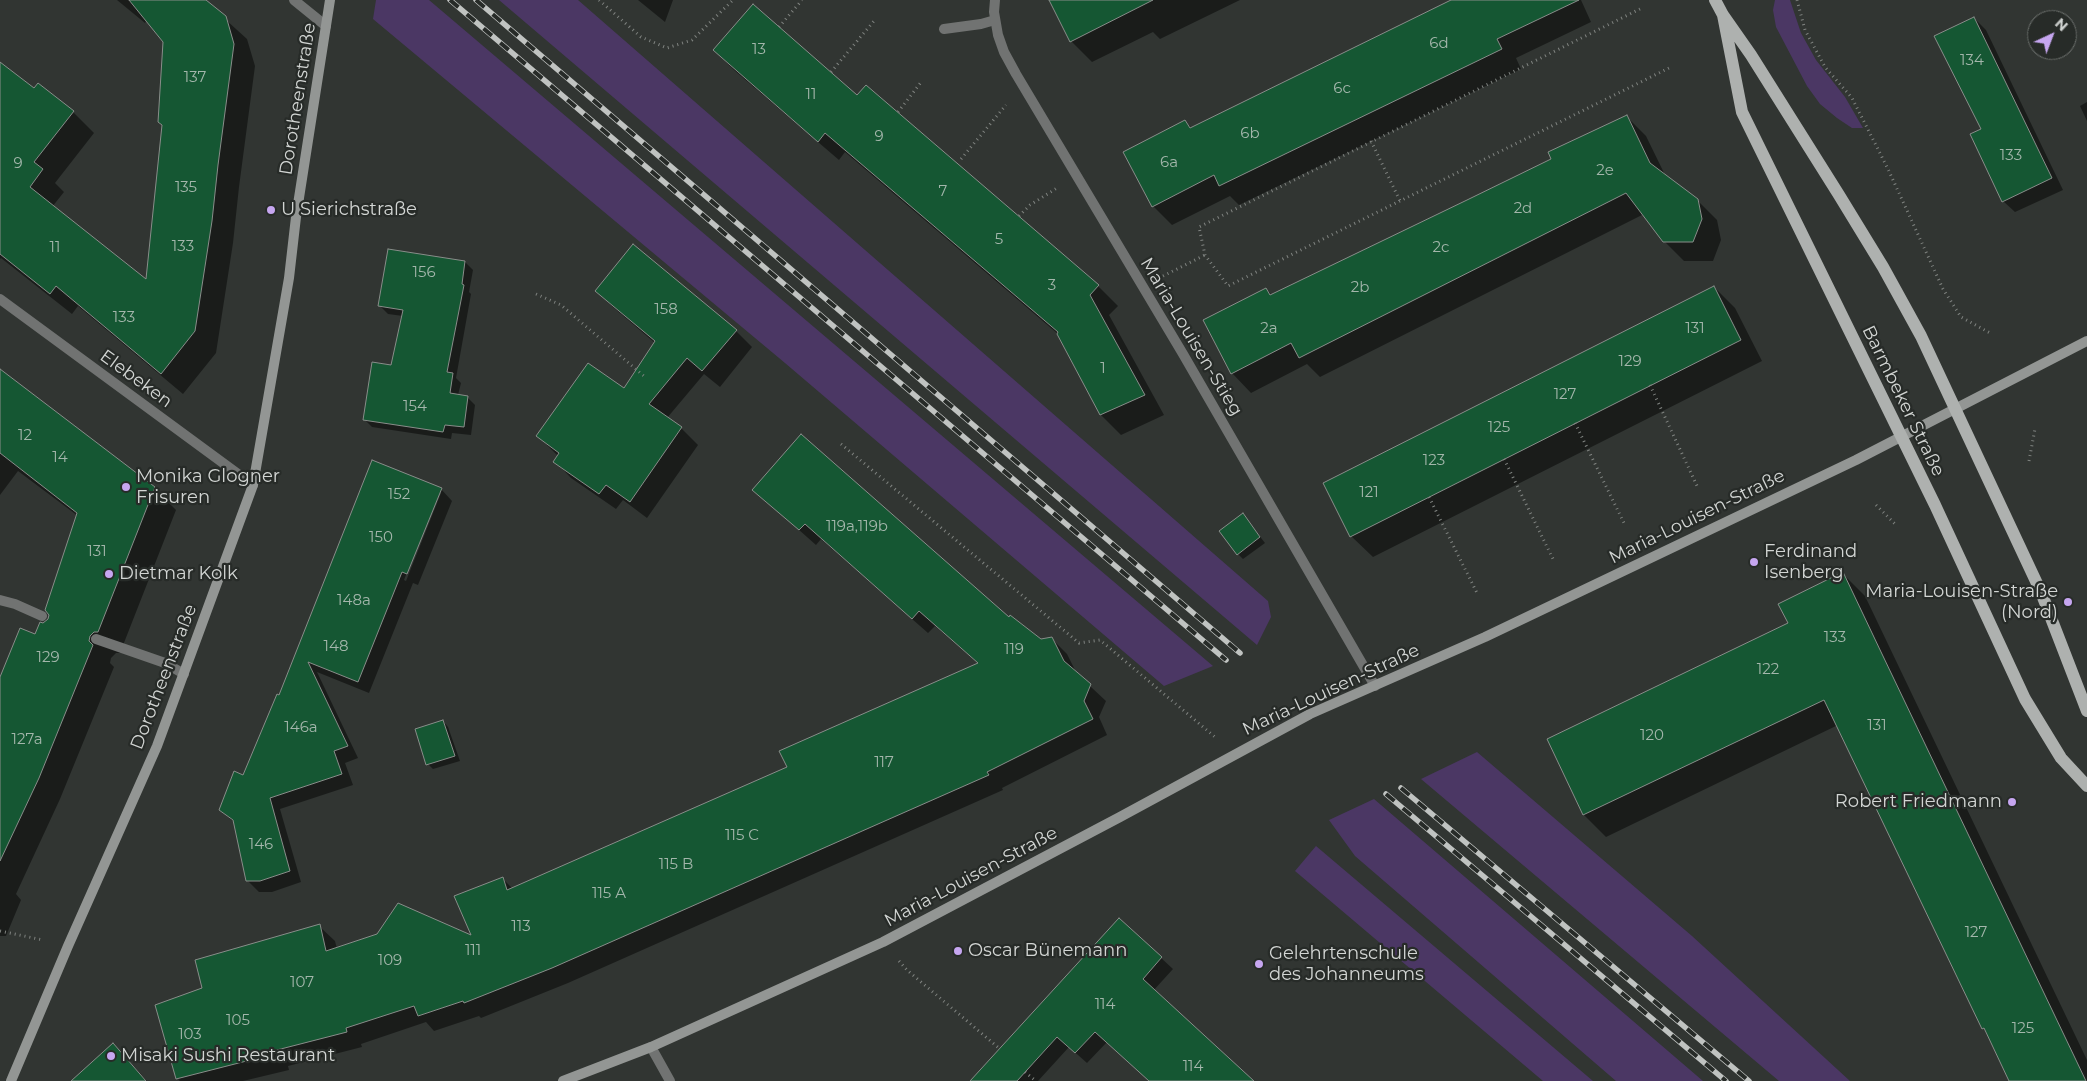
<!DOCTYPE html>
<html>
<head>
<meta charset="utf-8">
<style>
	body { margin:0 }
	#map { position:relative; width:2087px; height:1081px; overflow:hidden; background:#313532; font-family:Montserrat,sans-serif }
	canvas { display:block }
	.north { position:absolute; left:2027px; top:10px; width:50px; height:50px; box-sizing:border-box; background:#272b28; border:1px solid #6b6f6c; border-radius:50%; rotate:43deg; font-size:14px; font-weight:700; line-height:20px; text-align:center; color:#d2d5d3 }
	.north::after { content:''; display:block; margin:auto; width:18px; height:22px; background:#c6a6f0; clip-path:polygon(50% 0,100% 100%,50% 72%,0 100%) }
</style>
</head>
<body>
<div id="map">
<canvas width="2087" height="1081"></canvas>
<div class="north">N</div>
</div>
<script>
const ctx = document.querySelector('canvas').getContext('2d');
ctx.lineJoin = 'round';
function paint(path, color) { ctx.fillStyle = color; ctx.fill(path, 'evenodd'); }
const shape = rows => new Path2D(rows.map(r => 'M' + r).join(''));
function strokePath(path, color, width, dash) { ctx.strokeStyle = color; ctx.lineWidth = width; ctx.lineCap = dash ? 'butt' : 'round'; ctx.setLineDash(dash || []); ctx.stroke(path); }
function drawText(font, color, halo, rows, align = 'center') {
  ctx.font = font + ' Montserrat,sans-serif'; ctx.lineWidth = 4.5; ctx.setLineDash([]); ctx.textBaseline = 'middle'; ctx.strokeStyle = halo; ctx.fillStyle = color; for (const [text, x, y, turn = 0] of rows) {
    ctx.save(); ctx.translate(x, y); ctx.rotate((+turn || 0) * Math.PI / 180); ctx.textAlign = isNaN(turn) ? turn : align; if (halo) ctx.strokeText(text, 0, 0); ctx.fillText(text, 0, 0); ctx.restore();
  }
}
paint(shape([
	[376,0,429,0,1213,666,1164,686,785,363,373,19],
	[499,0,578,0,1268,601,1271,617,1257,645],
	[1775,0,1790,0,1801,33,1816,60,1845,97,1863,128,1852,128,1837,118,1820,104,1807,86,1776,27,1773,10],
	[1477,752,1692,936,1850,1081,1779,1081,1421,779],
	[1374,799,1703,1081,1616,1081,1355,856,1329,820],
	[1316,846,1593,1081,1543,1081,1295,871]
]), '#4b3764');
paint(shape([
	[117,0,204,0,247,39,255,66,239,187,233,243,216,353,183,394,78,306,72,314,1,258,0,259,0,64,34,90,73,112,94,133,55,183,64,192,52,207,147,282,164,127,164,42,147,20,145,23],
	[638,0,673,0,665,22],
	[1050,0,1240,0,1160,39,1153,32,1092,62,1071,41],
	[1455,0,1581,0,1591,22,1516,58,1521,69,1239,205,1230,196,1172,225,1153,206,1185,122,1192,128],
	[1974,18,1986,30,2063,190,2015,212,2003,201,1982,129],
	[714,50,858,96,1098,286,1118,306,1109,315,1164,415,1121,435,1101,415,1058,334,845,152,839,160,734,70],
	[2087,102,2087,121,2080,106],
	[1626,116,1646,136,1666,177,1697,200,1717,220,1721,240,1713,261,1684,261,1664,241,1644,214,1320,377,1307,364,1251,393,1232,373,1266,289,1272,295,1552,159],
	[465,262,473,270,469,292,471,294,456,378,461,383,458,395,467,397,475,405,471,435,452,433,451,439,372,427,364,419,392,367,403,316,388,314,380,306],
	[1714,287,1735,308,1762,361,1373,557,1351,536],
	[596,291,736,331,752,347,720,387,704,374,667,418,681,428,698,445,647,518,623,500,616,509,571,478,555,461,558,456,538,436,624,390,655,343,613,307],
	[0,371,154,488,176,510,120,653,116,653,111,658,110,663,114,667,60,799,16,894,21,900,6,936,0,936,0,678,44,624,49,620,78,516,18,471,0,495],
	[441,489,452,501,418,585,413,583,369,693,317,672,358,758,345,763,353,785,280,809,301,882,272,892,259,892,248,881,235,823,220,810,244,777,280,696],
	[438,493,441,493,406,581,404,580],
	[754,490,1009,619,1040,640,1051,638,1067,654,1077,674,1106,701,1099,717,1107,735,1002,788,1003,790,568,983,481,1018,479,1016,434,1031,426,1022,361,1044,362,1047,288,1066,289,1070,243,1081,180,1081,177,1078,204,988,319,926,335,941,337,949,473,938,502,878,513,889,788,768,979,664,935,626,928,633,821,539,816,545],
	[1243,515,1265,543,1243,559,1238,554],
	[1843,574,1865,596,2087,1060,2087,1081,2010,1081,1838,725,1606,837,1584,815,1549,740,1789,623],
	[443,721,448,727,460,761,433,769,428,764],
	[1119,919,1173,969,1153,991,1252,1081,1150,1081,1107,1042,1087,1063,1069,1047,1038,1081,972,1081],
	[113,1044,129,1061,147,1081,97,1081]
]), '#0007');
const building = shape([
	[129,0,206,0,226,16,234,44,218,165,212,221,195,331,161,374,56,286,50,294,0,254,0,62,34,88,38,83,74,111,34,162,43,169,30,187,146,279,162,125,158,122,163,42,129,0],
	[1049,0,1153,0,1070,42,1049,0],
	[1451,0,1579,0,1497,39,1502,49,1219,186,1214,175,1152,207,1123,152,1185,120,1190,128,1451,0],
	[753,4,857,95,866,85,1099,285,1090,295,1145,395,1100,415,1057,334,1058,332,825,133,818,142,713,50,753,4],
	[1974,17,2052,178,2002,202,1970,134,1981,129,1934,36,1974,17],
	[1627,115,1650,163,1698,199,1702,219,1693,242,1663,242,1626,193,1299,358,1291,343,1231,374,1203,320,1266,288,1270,295,1467,200,1551,159,1548,152,1627,115],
	[633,244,737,330,702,371,687,358,649,404,682,427,630,502,606,485,599,494,553,462,559,453,536,436,588,363,624,388,655,341,595,291,633,244],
	[388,249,465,261,462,284,464,285,447,372,453,373,450,393,468,396,464,427,445,425,443,432,363,420,372,362,391,365,403,310,378,306,388,249],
	[1714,286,1741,340,1350,537,1323,483,1714,286],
	[0,369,155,487,98,632,94,632,90,636,89,641,93,645,39,778,0,861,0,677,20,628,35,634,40,622,43,623,48,619,49,615,45,610,77,513,0,453,0,369],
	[801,434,1009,617,1010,615,1041,639,1052,637,1064,661,1091,684,1084,701,1093,719,987,772,989,775,552,968,464,1003,463,1001,418,1016,414,1006,346,1028,347,1032,273,1051,274,1054,176,1079,155,1005,202,988,195,960,320,924,326,951,377,934,398,903,471,935,454,896,503,877,507,890,787,767,779,751,978,663,919,611,912,619,805,524,799,530,752,490,801,434],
	[372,460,442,488,407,574,402,572,358,682,308,662,348,746,334,751,342,774,270,798,290,871,260,881,246,881,233,820,219,810,234,771,243,775,277,694,279,695,372,460],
	[1243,513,1260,537,1237,555,1219,531,1243,513],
	[1843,572,1882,654,2086,1081,2009,1081,1984,1028,1982,1029,1824,700,1583,815,1547,739,1788,623,1778,604,1843,572],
	[443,720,455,756,426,765,415,729,443,720],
	[1119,918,1162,957,1143,979,1254,1081,1149,1081,1095,1032,1075,1053,1057,1037,1017,1081,970,1081,1119,918],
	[113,1043,146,1081,71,1081,113,1043]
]);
paint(building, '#155733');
strokePath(building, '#898d8a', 1);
strokePath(shape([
	[599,0,641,37,667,48,692,40,733,0],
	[1797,0,1805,30,1825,67,1852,98,1888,169,1943,289,1961,317,1990,333],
	[1640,9,1199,227,1205,255,1228,286,1669,68],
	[779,27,802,0],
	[831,72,874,21],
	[898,112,922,81],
	[1371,141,1400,201],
	[961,159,1006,105],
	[1019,216,1030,205,1057,188],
	[1163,276,1205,255],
	[536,294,561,305,645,377],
	[1650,385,1698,488],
	[1575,423,1624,523],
	[841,444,1079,643,1100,640,1215,737],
	[1504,459,1553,559],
	[2029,461,2035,429],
	[1429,497,1478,595],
	[1876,505,1895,524],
	[0,931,43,940],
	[899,961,907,970,1000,1049],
	[1025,1072,1036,1081]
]), '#808481', 3, [1, 4]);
strokePath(shape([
	[944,29,981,24,995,20],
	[0,600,15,604,42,616],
	[96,639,165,663,184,674]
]), '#717372', 10);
strokePath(shape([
	[294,0,326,26],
	[995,0,994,12,998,35,1004,52,1016,74,1183,354,1375,686],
	[0,299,253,485],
	[651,1047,670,1081]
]), '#717372', 10);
strokePath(shape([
	[11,1081,68,946,157,746,253,485,289,278,296,217,330,0],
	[563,1081,651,1047,883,942,1120,817,1310,714,1485,637,1856,460,2087,341]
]), '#939694', 10);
strokePath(shape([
	[1715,0,1723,15,1751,55,1839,195,1883,267,1921,336,2041,592,2087,711],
	[1723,15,1742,112,1935,505,2025,699,2061,758,2087,786]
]), '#aeb1af', 12);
const rail = shape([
	[450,0,1226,660],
	[476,0,1240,653],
	[1401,788,1749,1081],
	[1386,794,1726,1081]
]);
strokePath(rail, '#c0c3c1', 5.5);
strokePath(rail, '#272b28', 4, [11]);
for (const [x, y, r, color] of [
	[271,210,5,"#c6a6f0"],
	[126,487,5,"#c6a6f0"],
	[1754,562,5,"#c6a6f0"],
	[109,574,5,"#c6a6f0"],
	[2068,602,5,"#c6a6f0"],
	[2012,802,5,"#c6a6f0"],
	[958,951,5,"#c6a6f0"],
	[1259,964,5,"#c6a6f0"],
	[111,1056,5,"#c6a6f0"]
]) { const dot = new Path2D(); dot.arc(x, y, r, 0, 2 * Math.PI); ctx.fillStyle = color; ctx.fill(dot); strokePath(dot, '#272b28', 2); }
drawText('15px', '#a3b6ab', null, [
	["6d",1439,44],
	["13",759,50],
	["134",1972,61],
	["137",195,78],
	["6c",1342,89],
	["11",811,95],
	["6b",1250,134],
	["9",879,137],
	["133",2011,156],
	["6a",1169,163],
	["9",18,164],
	["2e",1605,171],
	["135",186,188],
	["7",943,192],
	["2d",1523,209],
	["5",999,240],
	["133",183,247],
	["11",55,248],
	["2c",1441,248],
	["156",424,273],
	["3",1052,286],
	["2b",1360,288],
	["158",666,310],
	["133",124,318],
	["2a",1269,329],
	["131",1695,329],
	["129",1630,362],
	["1",1103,369],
	["127",1565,395],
	["154",415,407],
	["125",1499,428],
	["12",25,436],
	["14",60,458],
	["123",1434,461],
	["121",1369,493],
	["152",399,495],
	["119a,119b",857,527],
	["150",381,538],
	["131",97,552],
	["148a",354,601],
	["133",1835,638],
	["148",336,647],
	["119",1014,650],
	["129",48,658],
	["122",1768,670],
	["131",1877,726],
	["146a",301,728],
	["120",1652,736],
	["127a",27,740],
	["117",884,763],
	["115 C",742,836],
	["146",261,845],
	["115 B",676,865],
	["115 A",609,894],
	["113",521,927],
	["127",1976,933],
	["111",473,951],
	["109",390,961],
	["107",302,983],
	["114",1105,1005],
	["105",238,1021],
	["125",2023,1029],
	["103",190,1035],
	["114",1193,1067]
]);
drawText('18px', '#d2d5d3', '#272b28', [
	["Dorotheenstraße",298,99,-81],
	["Maria-Louisen-Stieg",1191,337,59],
	["Elebeken",136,379,36],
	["Barmbeker Straße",1903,401,64],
	["Maria-Louisen-Straße",1697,517,-26],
	["Dorotheenstraße",164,677,-69],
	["Maria-Louisen-Straße",1331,690,-25],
	["Maria-Louisen-Straße",971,877,-28]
]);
drawText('18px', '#d2d5d3', '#272b28', [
	["U Sierichstraße",281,210],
	["Monika Glogner",136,477],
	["Frisuren",136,498],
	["Ferdinand",1764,552],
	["Isenberg",1764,573],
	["Dietmar Kolk",119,574],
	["Maria-Louisen-Straße",2058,592,"right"],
	["(Nord)",2058,613,"right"],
	["Robert Friedmann",2002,802,"right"],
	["Oscar Bünemann",968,951],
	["Gelehrtenschule",1269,954],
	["des Johanneums",1269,975],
	["Misaki Sushi Restaurant",121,1056]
], 'left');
</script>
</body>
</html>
